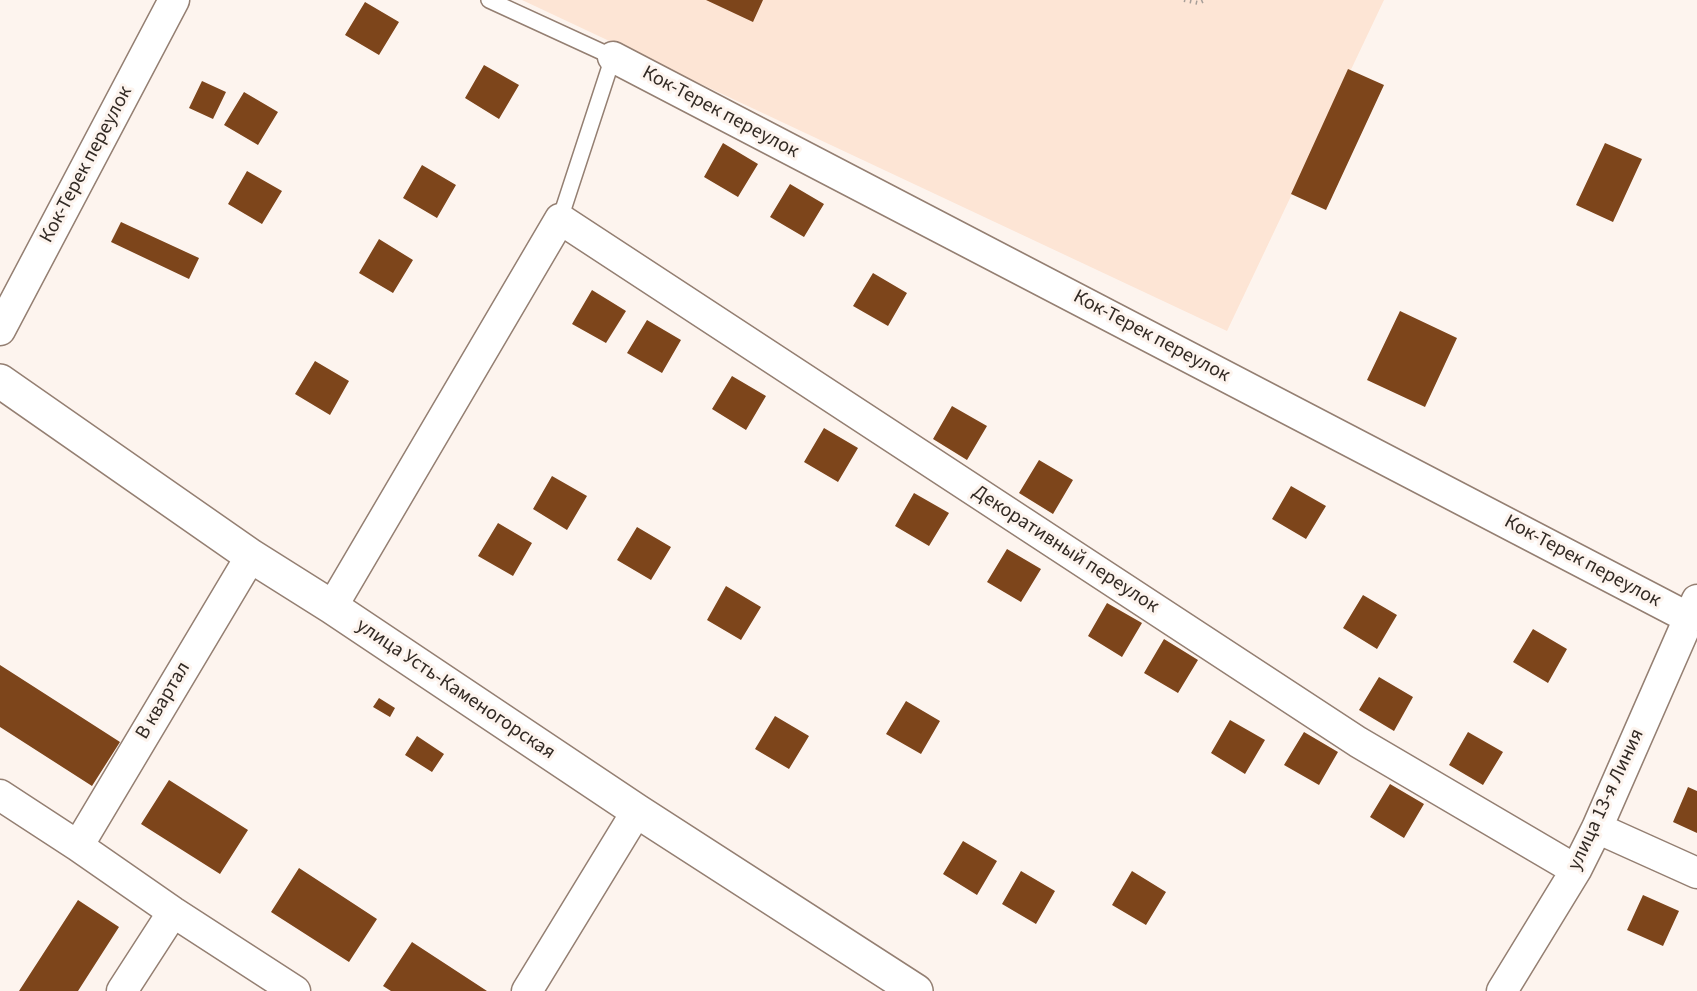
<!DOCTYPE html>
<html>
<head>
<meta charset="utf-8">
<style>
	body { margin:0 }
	canvas { display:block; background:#fdf4ee }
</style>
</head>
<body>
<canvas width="1697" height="991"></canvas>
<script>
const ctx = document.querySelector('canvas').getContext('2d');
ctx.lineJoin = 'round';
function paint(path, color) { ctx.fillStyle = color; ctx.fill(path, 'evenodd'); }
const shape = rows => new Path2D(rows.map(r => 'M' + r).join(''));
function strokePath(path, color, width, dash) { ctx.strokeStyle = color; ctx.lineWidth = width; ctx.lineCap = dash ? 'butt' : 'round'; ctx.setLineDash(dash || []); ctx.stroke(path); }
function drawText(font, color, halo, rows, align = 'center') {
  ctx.font = font + ' "Source Sans 3",sans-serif'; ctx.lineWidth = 6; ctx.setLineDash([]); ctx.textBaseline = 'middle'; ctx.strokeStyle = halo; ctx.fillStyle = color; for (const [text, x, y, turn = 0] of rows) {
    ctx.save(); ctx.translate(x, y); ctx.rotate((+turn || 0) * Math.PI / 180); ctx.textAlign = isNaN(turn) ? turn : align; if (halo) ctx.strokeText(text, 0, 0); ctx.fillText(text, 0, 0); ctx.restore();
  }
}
paint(shape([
	[522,0,1384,0,1227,331]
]), '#fde5d5');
paint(shape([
	[706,0,763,0,753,22],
	[365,2,399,22,379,55,345,35],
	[484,65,519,85,499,119,465,98],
	[1348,69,1384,85,1326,210,1291,194],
	[202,81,226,92,213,119,189,108],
	[244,92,278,112,258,145,224,125],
	[723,143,758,164,738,197,704,177],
	[1605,143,1642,159,1613,222,1576,205],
	[422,165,456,185,437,218,403,198],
	[247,171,282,191,262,224,228,204],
	[790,184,824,204,804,237,770,217],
	[121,222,199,258,189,279,111,242],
	[379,239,413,260,393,293,359,273],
	[873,273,907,293,888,326,853,306],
	[592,290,626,311,606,343,572,324],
	[1400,311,1457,338,1425,407,1367,380],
	[647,320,681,340,662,373,627,353],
	[315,361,349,381,330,415,295,394],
	[732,376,766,396,746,430,712,409],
	[952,406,987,426,967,460,933,439],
	[824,428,858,448,838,482,804,462],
	[1039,460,1073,480,1053,514,1019,493],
	[552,476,587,496,567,530,533,509],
	[1291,486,1326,506,1306,539,1272,519],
	[914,493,949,513,929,546,895,526],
	[498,523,532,543,513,576,478,556],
	[637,527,671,547,651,580,617,560],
	[1007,549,1041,569,1021,602,987,582],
	[726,586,761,607,741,640,707,620],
	[1363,595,1397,615,1377,649,1343,628],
	[1107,603,1142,623,1122,657,1088,636],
	[1533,629,1567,649,1548,683,1513,662],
	[1164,639,1198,660,1178,693,1144,673],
	[0,665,120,742,92,786,0,727],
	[1379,677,1413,697,1394,731,1359,710],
	[379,698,395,708,390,717,373,707],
	[906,701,940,721,921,754,886,734],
	[775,716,809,736,789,769,755,749],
	[1230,720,1265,740,1245,774,1211,753],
	[1304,732,1338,752,1319,785,1284,765],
	[1468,732,1503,752,1483,785,1449,765],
	[417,736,444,754,432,772,405,755],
	[169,780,248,830,220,874,141,824],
	[1390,784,1424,804,1404,838,1370,817],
	[1688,787,1697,791,1697,833,1673,822],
	[963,841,997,861,977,895,943,874],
	[299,868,377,919,349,962,271,912],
	[1021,871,1055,891,1036,924,1002,904],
	[1132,871,1166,892,1146,925,1112,905],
	[1643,895,1679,911,1663,946,1627,930],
	[78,900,119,927,78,991,19,991],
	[412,942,487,991,391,991,383,986]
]), '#7d451b');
const lane = shape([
	[489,0,613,57,560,219]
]);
const street = shape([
	[613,57,1689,618],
	[0,330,174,0],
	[332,607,560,219,1358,742,1576,870],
	[0,795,78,846,251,556],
	[1597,828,1697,873],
	[78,846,173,912,295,991],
	[122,991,173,912],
	[527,991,637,811],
	[1502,991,1576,870,1597,828,1697,600]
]);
const secondary = shape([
	[0,381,251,556,332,607,637,811,916,991]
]);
strokePath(lane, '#947f72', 18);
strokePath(street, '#947f72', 33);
strokePath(secondary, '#947f72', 36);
strokePath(shape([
	[1184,0,1198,3,1205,0]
]), '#a79f99', 4, [1.5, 4.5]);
strokePath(lane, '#fff', 15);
strokePath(street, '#fff', 30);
strokePath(secondary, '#fff', 33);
drawText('20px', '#322a24', '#fdf4ee', [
	["Кок-Терек переулок",720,113,28],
	["Кок-Терек переулок",87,165,-62],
	["Кок-Терек переулок",1151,337,28],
	["Декоративный переулок",1065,550,33],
	["Кок-Терек переулок",1582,562,28],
	["улица Усть-Каменогорская",455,690,34],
	["В квартал",164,701,-59],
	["улица 13-я Линия",1607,800,-65]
]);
</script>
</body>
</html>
